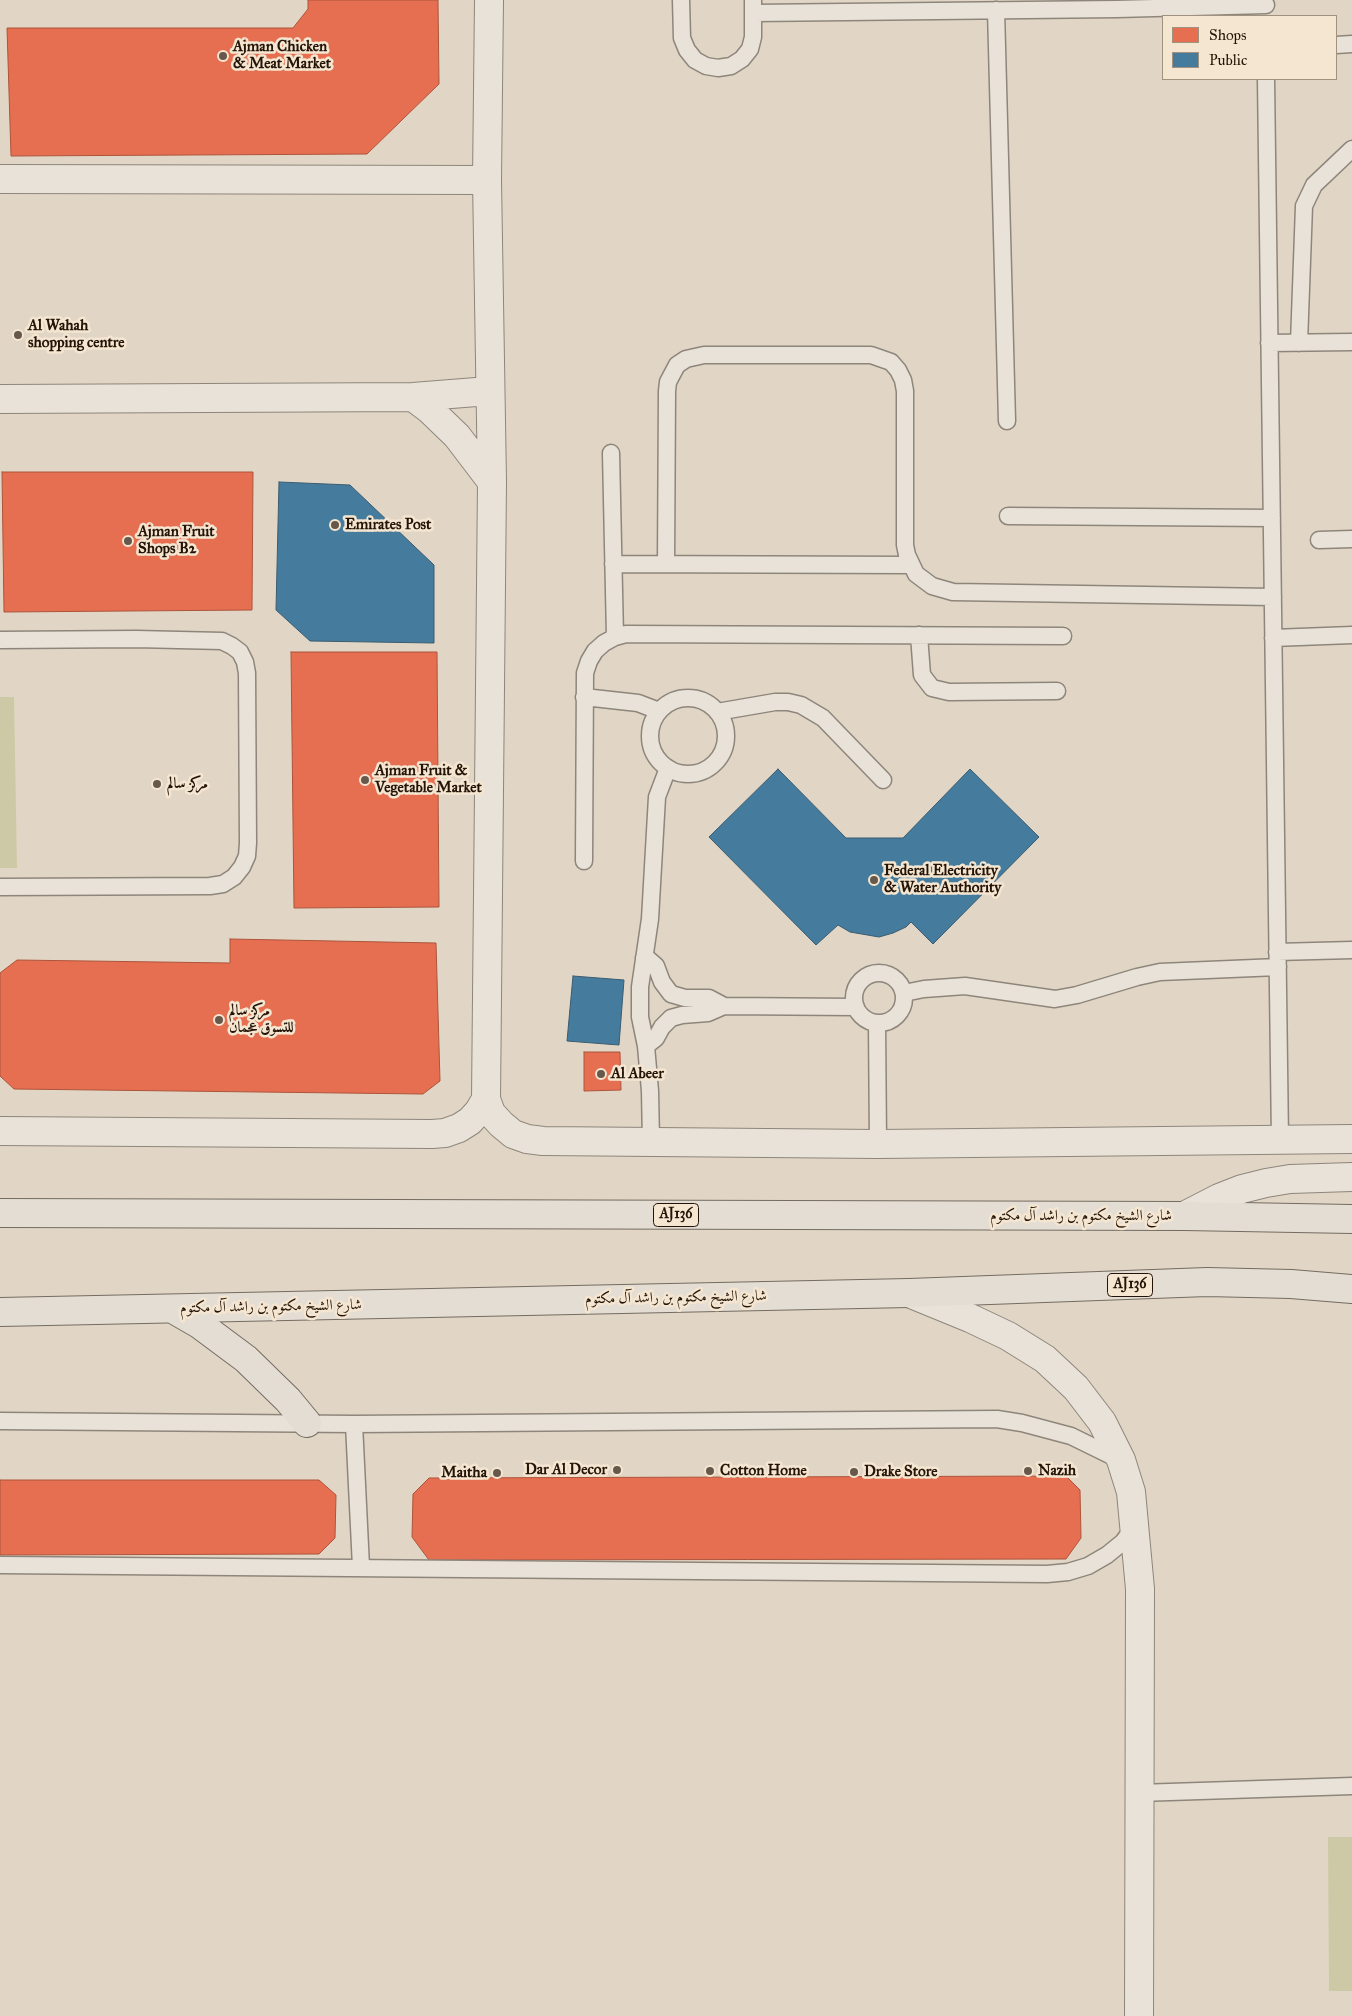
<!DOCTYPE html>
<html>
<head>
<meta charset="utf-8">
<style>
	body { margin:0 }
	#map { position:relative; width:1352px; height:2016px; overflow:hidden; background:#e1d6c5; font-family:"IM FELL Great Primer",serif }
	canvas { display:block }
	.legend { position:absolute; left:1162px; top:15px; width:175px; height:65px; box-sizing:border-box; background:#f4e6d1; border:1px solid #a19280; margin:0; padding:6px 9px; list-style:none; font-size:15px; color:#241407 }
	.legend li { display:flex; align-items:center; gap:10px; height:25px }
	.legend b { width:25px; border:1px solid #a19280 }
</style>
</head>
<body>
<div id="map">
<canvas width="1352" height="2016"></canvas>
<ul class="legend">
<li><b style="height:14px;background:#e76f51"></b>Shops</li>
<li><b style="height:14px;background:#457b9d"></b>Public</li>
</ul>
</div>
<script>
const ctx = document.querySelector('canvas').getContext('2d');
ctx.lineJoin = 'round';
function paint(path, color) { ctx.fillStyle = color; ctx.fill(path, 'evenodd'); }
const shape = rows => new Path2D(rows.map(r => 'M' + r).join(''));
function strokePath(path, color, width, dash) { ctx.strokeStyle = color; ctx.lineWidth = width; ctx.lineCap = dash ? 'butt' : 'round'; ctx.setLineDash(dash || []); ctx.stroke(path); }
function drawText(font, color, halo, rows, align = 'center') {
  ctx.font = font + ' "IM FELL Great Primer",Amiri,serif'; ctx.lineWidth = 5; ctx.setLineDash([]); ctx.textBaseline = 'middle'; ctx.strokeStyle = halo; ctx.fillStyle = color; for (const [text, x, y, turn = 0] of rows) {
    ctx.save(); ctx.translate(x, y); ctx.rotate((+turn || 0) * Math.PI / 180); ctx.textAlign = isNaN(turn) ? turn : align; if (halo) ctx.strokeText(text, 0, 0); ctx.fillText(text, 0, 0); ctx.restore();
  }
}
paint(shape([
	[0,697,14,697,17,868,0,868],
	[1328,1837,1352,1837,1352,1991,1329,1991]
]), '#cdc9a6');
const shops = shape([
	[308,0,438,0,439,84,367,154,11,156,7,28,293,28,308,9,308,0],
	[2,472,253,472,252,610,4,612,2,472],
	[291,652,437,652,439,907,294,908,291,652],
	[230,939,436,943,440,1081,423,1094,14,1089,0,1076,0,973,17,960,230,963,230,939],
	[584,1052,620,1052,621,1090,584,1091,584,1052],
	[1066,1476,1080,1490,1081,1538,1066,1559,429,1560,412,1537,413,1494,429,1478,1066,1476],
	[0,1480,319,1480,336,1495,335,1538,319,1554,0,1555,0,1480]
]);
paint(shops, '#e76f51');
strokePath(shops, '#ac543b', 1);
const public = shape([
	[279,482,350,485,434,565,434,643,310,641,276,610,279,482],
	[778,769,846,838,903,838,970,769,1039,837,933,944,911,922,906,927,893,933,879,937,850,932,838,925,816,945,709,837,778,769],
	[573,976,624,980,619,1045,567,1041,573,976]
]);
paint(public, '#457b9d');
strokePath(public, '#3b5c70', 1);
const lane = shape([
	[681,0,682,38,687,50,695,60,706,66,718,68,731,66,742,59,750,49,753,37,753,0],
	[996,10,1007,421],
	[754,13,1117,9,1266,5],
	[1336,45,1352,44],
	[1266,79,1280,1140],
	[1269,343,1352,342],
	[1299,343,1304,206,1314,185,1352,149],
	[611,453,615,637],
	[1008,516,1272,518],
	[1319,540,1352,539],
	[613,564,911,565],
	[666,564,667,391,668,382,677,365,686,359,704,355,871,355,891,362,898,370,903,380,905,391,905,545,907,555,916,574,932,586,953,592,1273,597],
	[919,635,922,675,932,688,949,692,1057,691],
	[1273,638,1352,635],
	[0,640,136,639,222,641,232,646,240,652,245,662,247,673,248,843,247,856,242,867,234,877,223,884,210,886,0,887],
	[584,697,638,703,659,711],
	'650 736a38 38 0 1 1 76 0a38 38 0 1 1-76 0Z',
	[717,712,775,702,788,702,801,705,823,718,883,780],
	[584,861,585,673,589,661,595,651,604,643,615,637,626,634,1063,636],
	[1277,952,1352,950],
	[644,958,648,959,656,966,662,982,671,994,685,998,709,998,724,1006],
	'854 998a25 25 0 1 1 50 0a25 25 0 1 1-50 0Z',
	[904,993,924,989,965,986,1055,999,1077,995,1137,977,1160,972,1278,967],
	[877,1023,878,1144],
	[646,1046,656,1038,662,1027,671,1018,682,1015,708,1013,724,1006,856,1007],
	[651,1142,650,1091,646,1046,640,1017,640,987,650,919,657,797,668,768],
	[0,1421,354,1424,997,1419,1022,1423,1071,1436,1120,1460],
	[354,1424,361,1567],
	[0,1565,1047,1574,1068,1572,1088,1566,1107,1555,1123,1542,1135,1526],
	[1139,1793,1352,1786]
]);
const street = shape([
	[489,0,487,180,492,482,486,1099,491,1113,501,1124,513,1134,527,1139,543,1141,878,1144,1352,1139],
	[0,179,487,180],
	[413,397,429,409,457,436,492,482],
	[0,399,413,397,489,391],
	[0,1131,432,1134,445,1133,459,1128,470,1121,479,1111,486,1099],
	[1184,1216,1219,1198,1242,1189,1266,1183,1290,1179,1352,1177],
	[909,1293,970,1318,1008,1336,1045,1359,1076,1388,1102,1422,1121,1460,1131,1492,1140,1589,1139,2016]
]);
const primary = shape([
	[0,1213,1184,1216,1352,1219],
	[173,1309,199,1324,246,1359,288,1400,307,1423],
	[0,1312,909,1293,1207,1282,1291,1284,1352,1289]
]);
strokePath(lane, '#8e867b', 19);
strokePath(street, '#8e867b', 30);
strokePath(primary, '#746c61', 30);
strokePath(lane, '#e8e2d9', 16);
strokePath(street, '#e8e2d9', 28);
strokePath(primary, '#e4ddd3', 28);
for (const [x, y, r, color] of [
	[223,56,5,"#66584a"],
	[18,335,5,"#66584a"],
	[335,525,5,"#66584a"],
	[128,541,5,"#66584a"],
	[365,780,5,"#66584a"],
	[157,784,5,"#66584a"],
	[874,880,5,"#66584a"],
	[219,1020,5,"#66584a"],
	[601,1074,5,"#66584a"],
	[617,1470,5,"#66584a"],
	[710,1471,5,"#66584a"],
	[1028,1471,5,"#66584a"],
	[854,1472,5,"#66584a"],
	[497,1473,5,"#66584a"]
]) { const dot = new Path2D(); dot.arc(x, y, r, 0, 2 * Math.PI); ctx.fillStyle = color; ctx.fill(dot); strokePath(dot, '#f4e6d1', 2); }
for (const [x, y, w] of [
	[676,1215,45],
	[1130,1285,45]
]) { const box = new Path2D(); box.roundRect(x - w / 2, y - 11.5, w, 23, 4); ctx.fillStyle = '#f4e6d1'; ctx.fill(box); strokePath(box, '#241407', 1); }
drawText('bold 14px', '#241407', null, [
	["AJ136",676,1215],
	["AJ136",1130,1285]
]);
drawText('bold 15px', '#241407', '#f4e6d1', [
	["Ajman Chicken",233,47],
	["& Meat Market",233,64],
	["Al Wahah",28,326],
	["shopping centre",28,343],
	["Emirates Post",345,525],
	["Ajman Fruit",138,532],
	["Shops B2",138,549],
	["Ajman Fruit &",375,771],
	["Vegetable Market",375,788],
	["مركز سالم",167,784],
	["Federal Electricity",884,871],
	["& Water Authority",884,888],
	["مركز سالم",229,1011],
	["للتسوق عجمان",229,1028],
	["Al Abeer",611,1074],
	["Dar Al Decor",607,1470,"right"],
	["Cotton Home",720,1471],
	["Nazih",1038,1471],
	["Drake Store",864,1472],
	["Maitha",487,1473,"right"]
], 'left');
drawText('15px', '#241407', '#f4e6d1', [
	["شارع الشيخ مكتوم بن راشد آل مكتوم",1081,1216],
	["شارع الشيخ مكتوم بن راشد آل مكتوم",676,1298,-1],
	["شارع الشيخ مكتوم بن راشد آل مكتوم",271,1307,-1]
]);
</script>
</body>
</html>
